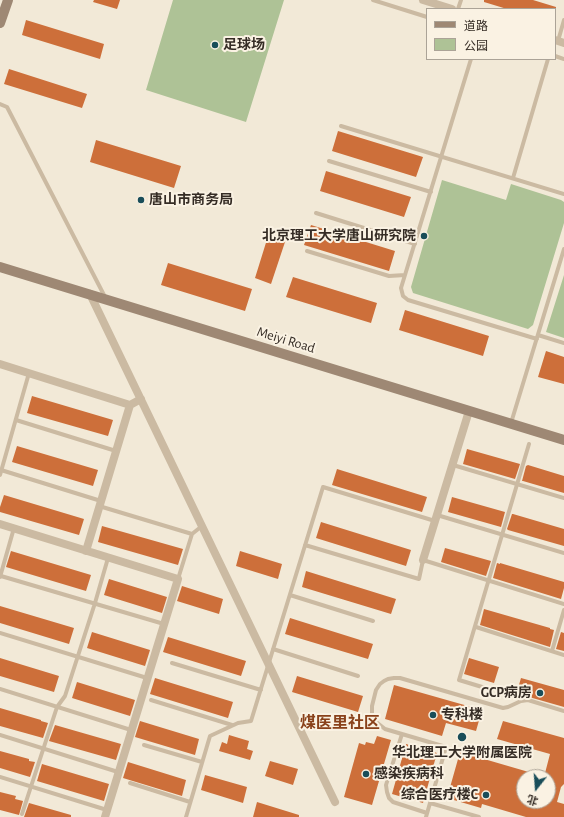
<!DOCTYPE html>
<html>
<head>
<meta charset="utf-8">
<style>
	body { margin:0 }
	#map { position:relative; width:564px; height:817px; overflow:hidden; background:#f2e9d7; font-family:"Alegreya Sans","Noto Sans SC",sans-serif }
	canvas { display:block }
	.legend { position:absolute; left:426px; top:8px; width:130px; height:52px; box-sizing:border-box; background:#faf2e3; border:1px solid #aba397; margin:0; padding:5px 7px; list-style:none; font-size:12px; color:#352c25 }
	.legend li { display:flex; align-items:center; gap:8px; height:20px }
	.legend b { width:20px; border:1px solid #aba397 }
	.north { position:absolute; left:516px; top:769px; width:40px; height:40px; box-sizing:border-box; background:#faf2e3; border:1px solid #aba397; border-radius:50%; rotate:197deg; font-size:11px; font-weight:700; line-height:16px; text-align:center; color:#352c25 }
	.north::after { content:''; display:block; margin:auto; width:14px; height:18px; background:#194d59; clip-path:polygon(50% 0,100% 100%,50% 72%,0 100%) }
</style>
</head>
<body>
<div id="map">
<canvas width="564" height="817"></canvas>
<ul class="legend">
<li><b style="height:5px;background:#9e8874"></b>道路</li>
<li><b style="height:11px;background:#aec296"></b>公园</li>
</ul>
<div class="north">北</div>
</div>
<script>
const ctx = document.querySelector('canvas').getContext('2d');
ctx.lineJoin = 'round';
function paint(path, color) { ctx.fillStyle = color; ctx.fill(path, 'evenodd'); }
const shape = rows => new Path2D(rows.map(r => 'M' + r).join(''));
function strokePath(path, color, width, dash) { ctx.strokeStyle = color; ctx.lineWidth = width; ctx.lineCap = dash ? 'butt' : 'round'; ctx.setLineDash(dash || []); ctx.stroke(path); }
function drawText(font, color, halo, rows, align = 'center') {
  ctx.font = font + ' "Alegreya Sans","Noto Sans SC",sans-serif'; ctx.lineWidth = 4; ctx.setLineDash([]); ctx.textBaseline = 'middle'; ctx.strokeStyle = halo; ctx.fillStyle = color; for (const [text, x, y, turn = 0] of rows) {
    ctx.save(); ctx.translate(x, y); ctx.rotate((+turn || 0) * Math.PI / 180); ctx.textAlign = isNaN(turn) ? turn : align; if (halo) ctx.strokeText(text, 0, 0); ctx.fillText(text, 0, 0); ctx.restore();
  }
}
paint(shape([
	[173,0,284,0,246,122,146,90],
	[442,180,506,200,511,184,561,200,564,202,564,223,533,325,528,329,413,293,411,287],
	[564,275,564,338,546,332]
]), '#aec296');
paint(shape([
	[94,0,120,0,117,9,93,2],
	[484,0,533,0,556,7,556,9,507,9,484,2],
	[26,20,104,44,100,59,22,35],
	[9,69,87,94,82,108,4,84],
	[338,131,423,157,416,177,332,151],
	[96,140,181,166,174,188,90,162],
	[326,171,411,197,404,217,320,191],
	[311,225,395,251,389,271,304,245],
	[269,233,286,239,271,284,255,278],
	[168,263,252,289,245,311,161,285],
	[293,277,377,303,371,323,286,297],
	[405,310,489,336,483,356,399,330],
	[546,351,564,357,564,384,538,377],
	[32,396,113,420,108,436,27,413],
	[17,446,98,470,93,486,12,462],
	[467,449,520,464,515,479,463,464],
	[528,465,564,476,564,493,523,481,522,481,526,466],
	[337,469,427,497,422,512,332,485],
	[4,495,84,519,79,535,0,512,0,507],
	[452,497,505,512,501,527,448,512],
	[512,514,513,514,564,529,564,546,508,530,507,529],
	[321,522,411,550,406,566,316,538],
	[102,526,183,549,178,565,98,542],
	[445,548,491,561,486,576,441,562],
	[11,551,91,575,86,591,6,567],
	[240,551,282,564,278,579,236,566],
	[497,563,500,564,500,563,564,582,564,588,561,599,493,578],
	[306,571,396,599,391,614,302,587],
	[109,579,167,597,162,613,104,595],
	[182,586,223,599,219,614,177,601],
	[0,606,74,628,69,644,0,623],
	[484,609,550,628,550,629,554,630,550,647,480,625],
	[290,618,373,644,368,659,285,634],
	[92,632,150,650,145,666,87,648],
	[561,632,564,633,564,651,556,649],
	[168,637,246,661,241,676,163,652],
	[0,658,59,676,54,692,0,676],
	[469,658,499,667,494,683,464,674],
	[297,676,363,696,358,712,292,692],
	[155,678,233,702,228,718,150,694],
	[521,678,564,690,564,707,529,697,523,697,516,695],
	[77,682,135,700,130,716,72,698],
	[394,685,482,710,476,731,446,723,442,736,385,719],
	[0,708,41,720,41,721,48,723,43,738,0,726],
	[140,721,199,739,195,755,135,737],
	[503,721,564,738,564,784,561,787,557,802,564,804,564,817,526,817,482,804,481,808,447,798,460,752,539,775,539,777,524,777,524,801,548,801,548,777,544,777,550,754,497,739],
	[55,725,121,744,116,760,49,741],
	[229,735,249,741,247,749,253,751,250,760,219,751,222,742,227,744],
	[377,736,391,740,372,805,344,797,359,743,365,745,366,742,374,744],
	[406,744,437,753,423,803,392,794],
	[0,751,29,759,29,761,35,762,30,777,0,768],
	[270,761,298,769,293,785,265,776],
	[128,762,186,780,182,796,123,778],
	[42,764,109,784,104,801,37,781],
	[205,775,247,787,243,803,201,790],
	[0,792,16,796,15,799,23,801,19,815,0,810],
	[257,802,299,815,299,817,253,817],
	[29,803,71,815,71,817,24,817]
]), '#cd6f3a');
strokePath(shape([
	[373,0,427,17],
	[458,9,461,0],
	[558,41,564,20],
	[555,56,564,59],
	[471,59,401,288,403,296,408,300,537,339],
	[0,104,7,107,105,297],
	[341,126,564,194],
	[329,161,431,192],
	[513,178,548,59],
	[316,213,415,244],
	[307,251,389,276,405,275],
	[538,335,564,343],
	[16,420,116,451],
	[511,423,564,249],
	[453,465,564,498],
	[1,470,101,501],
	[0,475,29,373],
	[99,506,192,534],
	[437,515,564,553],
	[305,545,419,579,423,560,564,604],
	[1,576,164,624],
	[0,577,14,528],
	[178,579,192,534,202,526],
	[290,595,373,621],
	[476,627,564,655],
	[0,633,147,678],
	[273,649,358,676],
	[552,651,564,610],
	[172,663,261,690],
	[0,689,131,730],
	[492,690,459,680,529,444],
	[151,700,232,725],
	[402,734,386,785,387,792,389,798,393,802,427,813],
	[0,735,118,772],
	[144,745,202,762],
	[0,777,107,810],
	[130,783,190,802],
	[430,803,479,817],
	[22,814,57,707,65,696,95,603,108,558],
	[186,817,210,736,238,723,251,721,323,487,435,521],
	[426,817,446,747,385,729,375,721,372,715,372,706,376,690,380,684,384,681,388,679,394,678,400,678,503,708,508,707,521,701,528,700,564,711]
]), '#cbbaa2', 4);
strokePath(shape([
	[423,0,452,9],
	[555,40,564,43],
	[90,294,335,802],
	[0,364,130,405,141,399],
	[0,524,178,579,105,817],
	[86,551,130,405],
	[423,560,469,411]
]), '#cbbaa2', 8);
strokePath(shape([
	[0,23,8,0],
	[0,267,564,440]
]), '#9e8874', 10);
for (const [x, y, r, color] of [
	[215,45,4,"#194d59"],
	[141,200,4,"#194d59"],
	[424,236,4,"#194d59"],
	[540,693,4,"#194d59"],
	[433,715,4,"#194d59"],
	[462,737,5,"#194d59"],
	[366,774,4,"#194d59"],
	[486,795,4,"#194d59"]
]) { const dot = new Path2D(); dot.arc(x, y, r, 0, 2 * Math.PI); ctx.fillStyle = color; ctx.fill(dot); strokePath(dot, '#faf2e3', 1.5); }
drawText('bold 14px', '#352c25', '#faf2e3', [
	["足球场",223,45],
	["唐山市商务局",149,200],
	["北京理工大学唐山研究院",416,236,"right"],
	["GCP病房",532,693,"right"],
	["专科楼",441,715],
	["华北理工大学附属医院",462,753,"center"],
	["感染疾病科",374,774],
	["综合医疗楼C",478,795,"right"]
], 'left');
drawText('14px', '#352c25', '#faf2e3', [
	["Meiyi Road",286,340,17]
]);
drawText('bold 16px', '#89411a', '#faf2e3', [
	["煤医里社区",340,723]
]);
</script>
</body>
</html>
